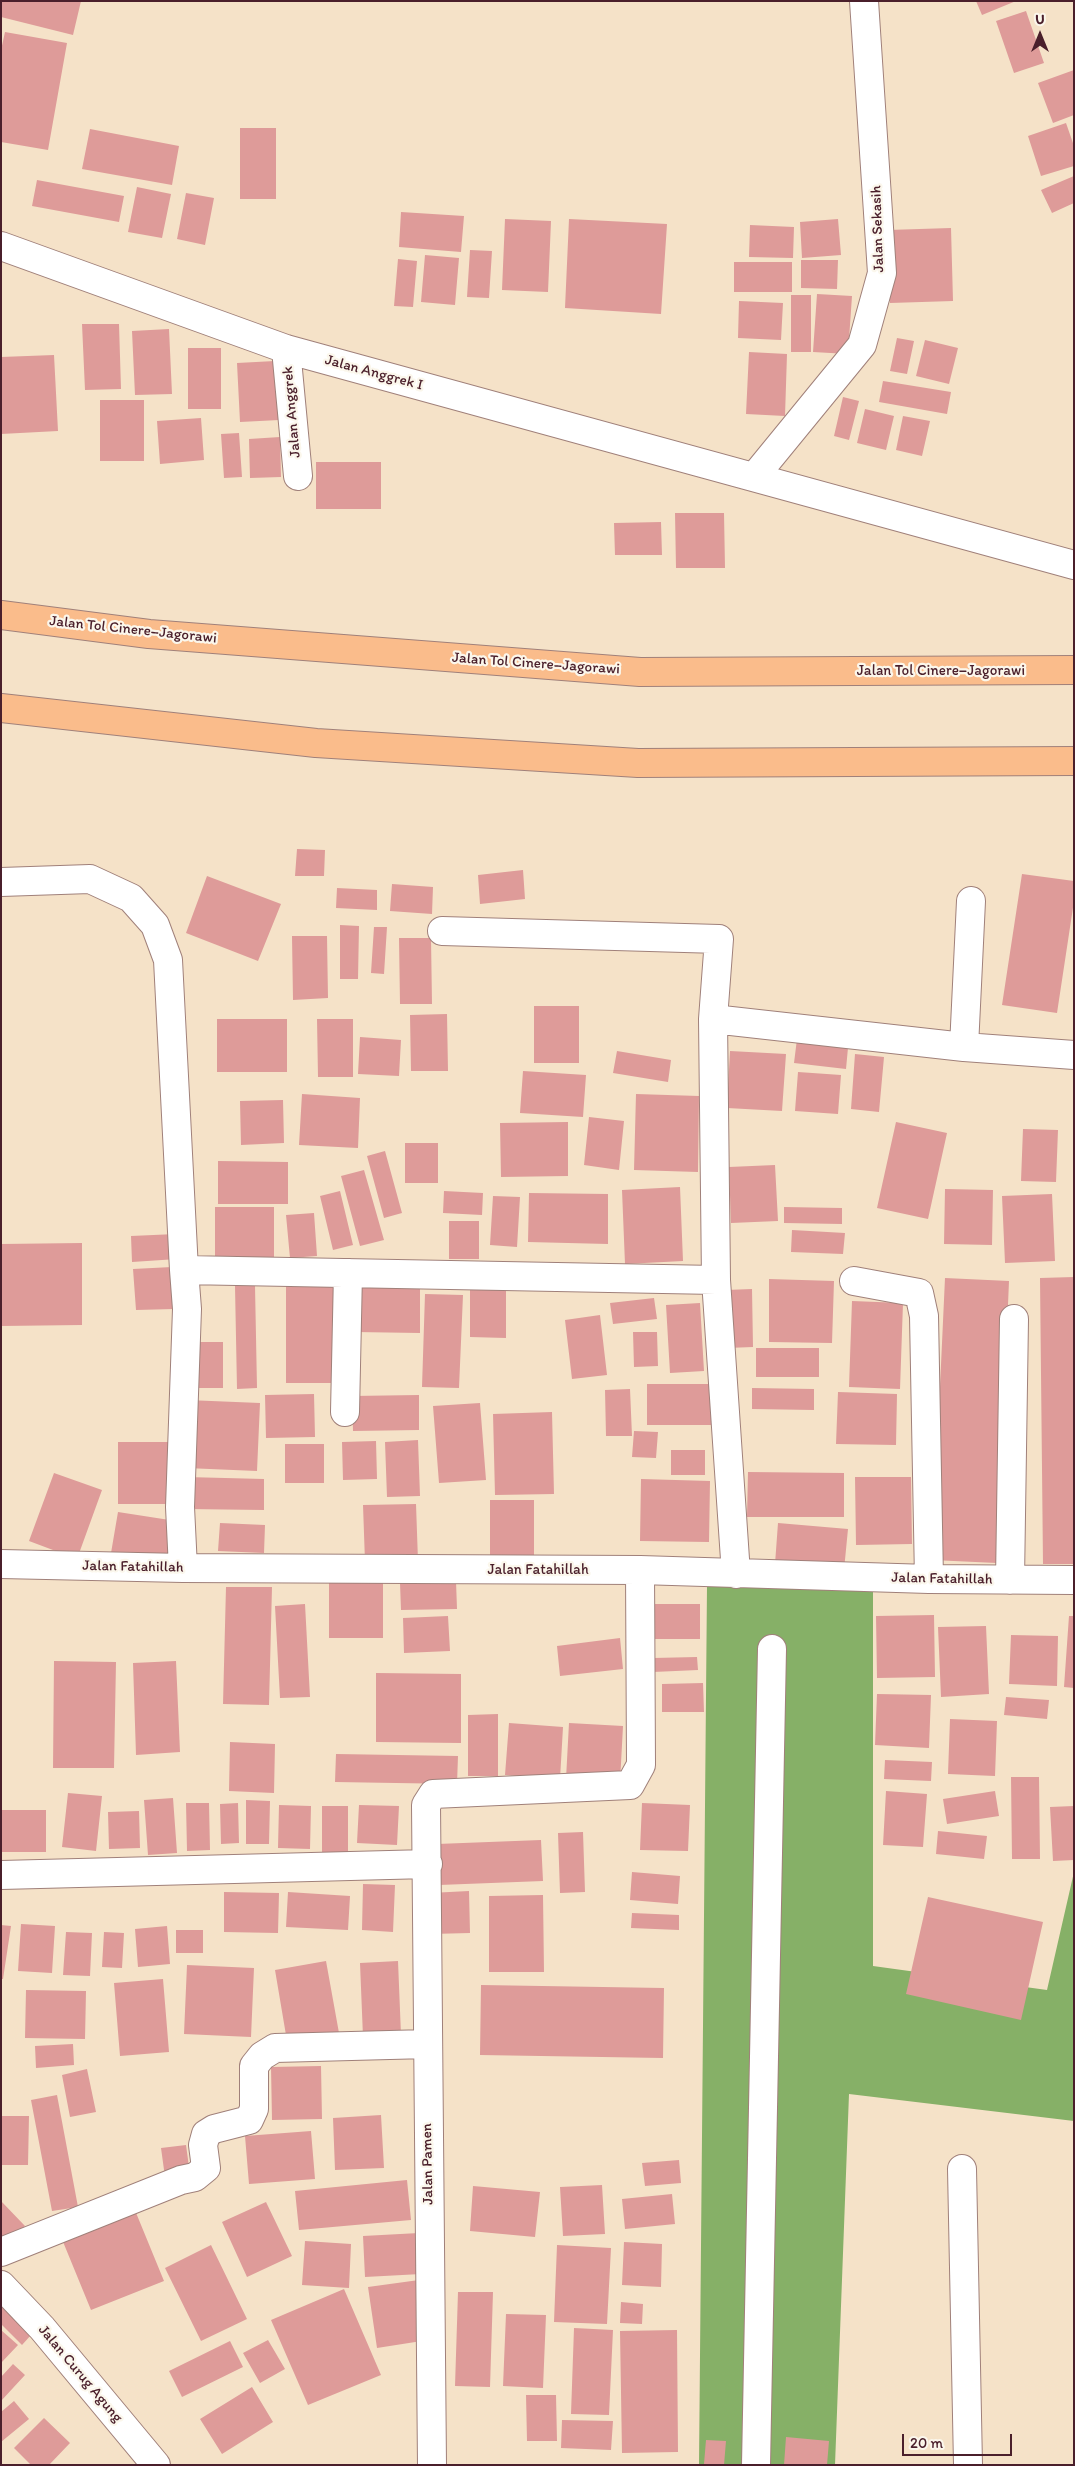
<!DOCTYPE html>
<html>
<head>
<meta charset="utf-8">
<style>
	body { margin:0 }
	#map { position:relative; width:1075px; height:2466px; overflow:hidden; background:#f5e2c8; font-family:Itim,sans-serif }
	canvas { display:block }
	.frame { position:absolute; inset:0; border:2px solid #4a1f2b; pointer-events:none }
	.north { position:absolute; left:1015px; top:10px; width:50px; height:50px; -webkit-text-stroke:4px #fbf7ec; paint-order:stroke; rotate:0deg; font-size:14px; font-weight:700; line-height:20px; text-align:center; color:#4a1f2b }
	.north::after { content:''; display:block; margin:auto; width:18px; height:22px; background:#4a1f2b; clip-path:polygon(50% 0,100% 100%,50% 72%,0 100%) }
	.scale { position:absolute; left:902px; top:2434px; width:110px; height:22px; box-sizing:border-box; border:2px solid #4a1f2b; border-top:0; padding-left:6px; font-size:15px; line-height:18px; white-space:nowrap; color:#4a1f2b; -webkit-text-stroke:4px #fbf7ec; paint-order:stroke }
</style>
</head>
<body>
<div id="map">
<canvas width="1075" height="2466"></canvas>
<div class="frame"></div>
<div class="north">U</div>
<div class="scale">20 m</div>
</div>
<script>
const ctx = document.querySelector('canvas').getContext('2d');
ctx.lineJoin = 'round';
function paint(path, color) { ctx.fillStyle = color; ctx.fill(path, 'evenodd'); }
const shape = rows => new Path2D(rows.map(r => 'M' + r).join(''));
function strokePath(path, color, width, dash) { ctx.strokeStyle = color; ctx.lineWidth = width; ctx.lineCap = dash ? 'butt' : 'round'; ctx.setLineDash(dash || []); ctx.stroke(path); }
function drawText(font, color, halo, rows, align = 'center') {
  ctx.font = font + ' Itim,sans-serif'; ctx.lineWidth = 4.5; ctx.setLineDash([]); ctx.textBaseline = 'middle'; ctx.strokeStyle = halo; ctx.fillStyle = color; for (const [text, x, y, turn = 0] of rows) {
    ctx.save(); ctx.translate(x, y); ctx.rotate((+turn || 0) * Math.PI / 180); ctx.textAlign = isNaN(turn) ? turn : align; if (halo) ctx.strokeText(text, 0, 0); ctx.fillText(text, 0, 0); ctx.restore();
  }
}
paint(shape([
	[707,1586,873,1591,873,1966,1047,1990,1074,1872,1074,2121,849,2094,835,2465,699,2465]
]), '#86b067');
paint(shape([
	[1,1,81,1,73,35,1,17],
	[976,1,1016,1,982,15],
	[1026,11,1044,63,1014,73,996,21],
	[5,32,67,43,48,150,1,142,1,50],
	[1074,70,1074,115,1053,123,1038,83],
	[1066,123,1074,146,1074,166,1041,176,1028,136],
	[240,128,276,128,276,199,240,199],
	[90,129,179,146,172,185,82,169],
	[1074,176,1074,203,1052,213,1041,190],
	[37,180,124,196,119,222,32,206],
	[137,187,171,194,162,238,128,232],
	[186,193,214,198,205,245,177,239],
	[401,212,464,216,461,252,399,247],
	[505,219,551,221,548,292,502,290],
	[569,219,667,224,661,314,565,308],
	[838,219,841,255,802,258,800,222],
	[750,225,794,227,793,258,749,257],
	[951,228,953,301,890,303,888,230],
	[470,250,492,251,489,298,467,297],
	[425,255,459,258,455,305,421,302],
	[398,259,417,261,413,307,394,306],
	[801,260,838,260,837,289,801,288],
	[734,262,792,262,792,292,734,292],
	[817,294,852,296,848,354,813,352],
	[791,295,811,295,811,352,791,352],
	[739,301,783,303,781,340,738,338],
	[82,324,119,324,121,389,85,390],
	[169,329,172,394,135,395,132,331],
	[897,338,914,341,907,374,890,371],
	[925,340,958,348,949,384,916,376],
	[188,348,221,348,221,409,188,409],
	[749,352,787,354,785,416,746,414],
	[54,355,58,431,1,434,1,357],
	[275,361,279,420,240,422,237,363],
	[883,381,951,392,947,414,879,402],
	[843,397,859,401,849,440,834,436],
	[100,400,144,400,144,461,100,461],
	[865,409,894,416,886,450,857,443],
	[903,416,930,421,922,456,896,450],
	[201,418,204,460,160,464,157,421],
	[239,433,242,477,224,478,221,434],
	[280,437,281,477,250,478,249,439],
	[316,462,381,462,381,509,316,509],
	[675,513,724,513,725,568,676,568],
	[661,522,662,555,615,555,614,523],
	[297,849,325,850,324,876,295,876],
	[523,870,525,899,480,904,478,875],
	[1022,874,1074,881,1074,901,1057,1013,1002,1005],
	[207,876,281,904,258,961,186,933],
	[392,884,433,887,432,914,390,911],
	[337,888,377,890,377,910,336,908],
	[340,925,359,926,358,979,340,979],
	[374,927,387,927,384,974,371,973],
	[292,936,327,936,328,998,293,1000],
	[399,938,431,938,432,1004,400,1004],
	[534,1006,579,1006,579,1063,534,1063],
	[447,1014,448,1071,411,1071,410,1015],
	[217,1019,287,1019,287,1072,217,1072],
	[317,1019,353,1019,353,1077,318,1077],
	[798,1031,849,1037,846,1069,794,1063],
	[360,1037,401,1040,399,1076,358,1074],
	[617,1051,671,1060,668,1082,613,1073],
	[730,1051,786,1054,782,1111,727,1108],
	[855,1054,884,1057,879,1112,851,1109],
	[523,1071,586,1075,583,1117,520,1113],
	[798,1072,841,1075,838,1114,795,1111],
	[302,1094,360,1098,358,1148,299,1145],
	[636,1094,699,1096,698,1172,634,1170],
	[283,1100,284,1143,241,1145,240,1101],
	[589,1117,624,1121,619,1170,584,1165],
	[568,1122,568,1176,501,1177,500,1123],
	[896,1122,947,1133,928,1219,877,1208],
	[1023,1129,1058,1130,1056,1182,1021,1181],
	[405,1143,438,1143,438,1183,405,1183],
	[385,1151,402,1213,384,1218,367,1156],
	[218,1161,288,1162,288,1204,218,1204],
	[775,1165,778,1221,731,1223,729,1167],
	[364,1170,384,1240,360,1246,341,1176],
	[680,1187,683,1261,625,1264,622,1190],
	[945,1189,993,1190,992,1245,944,1244],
	[340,1191,353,1245,333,1250,320,1196],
	[444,1191,483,1193,482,1215,443,1213],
	[529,1193,608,1194,608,1244,528,1242],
	[1052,1194,1055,1261,1005,1263,1002,1196],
	[493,1196,520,1197,517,1247,490,1245],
	[215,1207,274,1207,274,1261,215,1259],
	[784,1207,842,1208,842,1224,784,1223],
	[314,1213,317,1256,290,1258,286,1215],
	[449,1221,479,1221,479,1259,449,1259],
	[792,1230,845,1233,843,1254,791,1252],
	[176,1234,177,1259,132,1262,131,1236],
	[82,1243,82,1325,1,1326,1,1244],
	[172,1267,174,1309,136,1310,133,1269],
	[470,1277,506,1278,506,1338,470,1337],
	[1074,1277,1074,1564,1043,1564,1040,1278],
	[945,1278,1009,1281,997,1563,932,1560],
	[769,1279,834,1281,832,1343,769,1342],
	[235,1286,255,1286,257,1388,237,1389],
	[286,1286,333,1286,333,1383,286,1383],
	[356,1287,420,1288,420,1333,355,1332],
	[752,1289,753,1347,727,1348,726,1290],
	[425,1294,463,1295,459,1388,422,1387],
	[654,1298,657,1319,613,1324,610,1303],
	[852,1301,903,1303,900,1389,849,1387],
	[700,1303,704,1371,670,1373,666,1305],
	[600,1315,607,1375,572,1379,565,1320],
	[633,1332,657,1332,658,1366,634,1367],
	[192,1342,223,1342,223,1388,192,1388],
	[756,1348,819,1348,819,1377,756,1377],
	[647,1384,712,1384,712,1425,647,1425],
	[752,1388,814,1389,814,1410,752,1409],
	[630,1389,632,1436,606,1436,605,1390],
	[838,1392,897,1394,896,1445,836,1444],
	[314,1394,315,1437,266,1438,265,1395],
	[419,1395,419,1430,353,1431,352,1396],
	[187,1400,260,1403,257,1471,186,1468],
	[480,1403,486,1480,439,1483,433,1406],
	[552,1412,554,1494,495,1495,493,1414],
	[634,1431,658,1432,656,1458,632,1457],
	[418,1440,420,1496,387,1497,385,1442],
	[376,1441,377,1479,343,1480,342,1442],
	[118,1442,170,1442,170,1504,118,1504],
	[285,1444,324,1444,324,1483,285,1483],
	[671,1450,705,1450,705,1475,671,1475],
	[748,1472,844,1473,844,1517,747,1517],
	[54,1473,102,1490,77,1559,29,1541],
	[186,1477,264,1479,264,1510,186,1509],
	[855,1477,911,1477,912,1544,856,1545],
	[641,1479,710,1481,709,1542,640,1541],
	[490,1500,534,1500,534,1560,490,1560],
	[416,1504,418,1561,365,1562,363,1505],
	[118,1512,176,1521,170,1562,111,1553],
	[220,1523,265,1525,264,1553,218,1551],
	[778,1523,848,1529,844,1570,775,1564],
	[456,1581,457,1609,401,1610,400,1583],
	[329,1582,383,1582,383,1638,329,1638],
	[226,1587,272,1587,269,1705,223,1704],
	[305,1604,310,1697,280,1698,275,1606],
	[645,1604,700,1604,700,1639,645,1639],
	[934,1615,935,1677,877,1678,876,1616],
	[448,1616,450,1651,404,1653,403,1618],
	[1069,1616,1074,1616,1074,1688,1064,1687],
	[986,1626,989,1694,941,1697,938,1627],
	[1011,1635,1058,1636,1057,1686,1009,1684],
	[620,1638,623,1669,560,1676,557,1646],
	[697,1657,698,1670,653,1672,653,1658],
	[54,1661,116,1662,114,1768,53,1768],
	[176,1661,180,1752,136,1755,133,1663],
	[376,1673,461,1674,461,1743,376,1742],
	[703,1683,704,1712,662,1712,662,1684],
	[877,1694,931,1695,929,1748,875,1745],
	[1006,1697,1049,1700,1047,1719,1004,1715],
	[498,1714,498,1776,468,1776,468,1715],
	[950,1719,997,1721,995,1776,948,1774],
	[509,1723,563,1727,560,1779,505,1775],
	[569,1723,623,1726,620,1782,566,1779],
	[230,1742,275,1744,274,1793,229,1791],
	[336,1754,458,1756,457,1784,335,1782],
	[885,1760,932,1762,931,1781,884,1779],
	[1011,1777,1039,1777,1040,1859,1012,1859],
	[886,1791,927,1794,923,1847,883,1845],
	[995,1791,999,1816,947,1824,943,1799],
	[68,1793,102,1796,96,1851,62,1847],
	[173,1798,177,1853,148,1855,144,1800],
	[246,1800,270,1801,269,1844,246,1844],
	[186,1803,209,1803,210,1850,187,1851],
	[238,1803,239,1843,221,1844,220,1804],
	[642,1803,690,1805,688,1851,640,1850],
	[279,1805,311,1806,310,1849,278,1848],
	[359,1805,399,1806,397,1845,357,1843],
	[322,1806,348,1806,348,1852,322,1852],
	[1074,1806,1074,1860,1053,1861,1050,1807],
	[1,1810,46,1810,46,1852,1,1852],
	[139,1811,140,1848,109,1849,108,1812],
	[938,1831,987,1836,984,1859,936,1854],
	[583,1832,585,1892,560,1893,558,1833],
	[541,1840,543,1881,439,1885,437,1844],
	[632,1872,680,1876,678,1904,630,1900],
	[363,1884,395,1885,393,1932,362,1930],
	[469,1891,470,1933,431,1934,430,1893],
	[224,1892,279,1893,278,1933,224,1932],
	[288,1892,350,1896,348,1930,286,1927],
	[543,1895,544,1972,489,1972,489,1896],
	[928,1897,1043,1922,1021,2020,906,1994],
	[632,1913,679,1915,679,1930,631,1928],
	[21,1924,55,1926,52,1973,18,1971],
	[1,1925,11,1926,3,1979,1,1979],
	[167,1926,170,1964,138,1967,135,1929],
	[176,1930,203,1930,203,1953,176,1953],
	[66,1932,92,1933,90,1976,63,1975],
	[104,1932,124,1933,122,1968,102,1967],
	[326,1961,339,2033,287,2041,275,1970],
	[398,1961,401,2035,363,2037,360,1963],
	[187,1965,254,1968,251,2037,184,2034],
	[163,1979,169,2052,120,2056,114,1983],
	[481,1985,664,1988,663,2058,480,2055],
	[26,1990,86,1991,85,2039,25,2038],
	[73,2044,74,2065,36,2068,35,2046],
	[321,2066,322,2119,272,2120,271,2067],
	[87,2069,96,2112,70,2117,62,2075],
	[57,2095,78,2207,52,2211,31,2100],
	[381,2115,384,2168,335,2170,333,2118],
	[1,2116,29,2116,28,2165,1,2165],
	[311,2131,315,2179,249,2184,245,2136],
	[186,2145,190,2174,165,2177,161,2148],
	[679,2160,681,2183,645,2186,642,2163],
	[407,2180,411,2220,299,2230,295,2191],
	[602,2185,605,2234,563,2236,560,2187],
	[473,2186,540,2192,535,2237,470,2231],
	[672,2194,675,2224,625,2229,622,2199],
	[1,2201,25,2226,1,2248],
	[266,2202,292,2256,247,2277,222,2222],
	[132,2203,164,2281,91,2310,59,2232],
	[419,2233,421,2274,365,2277,363,2236],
	[305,2241,351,2244,349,2288,302,2285],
	[624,2242,662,2244,661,2287,622,2285],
	[211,2245,247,2319,201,2341,165,2268],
	[557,2245,611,2248,607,2324,554,2322],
	[419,2280,428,2340,377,2348,368,2287],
	[344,2289,381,2375,308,2405,271,2320],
	[458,2292,493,2292,490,2387,455,2386],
	[621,2302,643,2304,642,2324,620,2323],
	[1,2305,31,2335,22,2345,1,2324],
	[506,2314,546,2315,543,2388,503,2386],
	[574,2328,613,2330,609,2415,571,2414],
	[1,2330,18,2345,1,2363],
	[677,2330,678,2452,622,2453,620,2331],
	[268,2340,285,2369,260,2383,243,2353],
	[230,2341,243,2367,182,2397,169,2371],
	[13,2364,25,2375,1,2401,1,2377],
	[252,2387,273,2422,222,2454,200,2419],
	[526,2395,556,2395,557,2441,527,2441],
	[14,2401,29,2419,1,2442,1,2412],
	[44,2418,70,2443,49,2465,31,2465,14,2448],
	[562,2420,613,2421,611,2450,561,2448],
	[786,2437,829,2441,827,2465,784,2465],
	[706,2440,726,2441,724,2465,704,2464]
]), '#de9b99');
const minor = shape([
	[1,246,286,349,1074,565],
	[286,349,298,476],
	[754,477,862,345,882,273,864,1],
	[1,882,90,879,131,898,155,925,168,960,184,1270],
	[442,931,719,939,713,1019,716,1280,736,1574],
	[713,1019,964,1047,1074,1055],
	[964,1047,971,901],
	[854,1281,919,1293,924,1316,929,1579],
	[345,1412,348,1273],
	[1,1564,183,1568,640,1570,929,1579,1074,1580],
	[183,1568,180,1507,187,1309,184,1270,716,1280],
	[1010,1580,1014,1319],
	[1,1875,428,1864],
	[962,2169,968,2465],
	[1,2252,181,2180,195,2177,206,2168,203,2145,206,2134,214,2129,249,2120,254,2109,254,2066,262,2056,275,2048,428,2044],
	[1,2285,42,2328,156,2465],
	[432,2465,426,1805,433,1794,630,1785,641,1765,640,1570],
	[756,2465,772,1649]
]);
const highway = shape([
	[1,615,149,634,640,672,1074,670],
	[1,708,316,743,638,763,1074,761]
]);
strokePath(minor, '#a0807a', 30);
strokePath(highway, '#a0807a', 30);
strokePath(minor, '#fff', 28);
strokePath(highway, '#fabc8b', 28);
drawText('15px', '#4a1f2b', '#fbf7ec', [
	["Jalan Sekasih",878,229,-92],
	["Jalan Anggrek I",374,373,15],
	["Jalan Anggrek",292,412,-95],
	["Jalan Tol Cinere–Jagorawi",133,630,6],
	["Jalan Tol Cinere–Jagorawi",536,664,4],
	["Jalan Tol Cinere–Jagorawi",941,671],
	["Jalan Fatahillah",133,1567,1],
	["Jalan Fatahillah",538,1570],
	["Jalan Fatahillah",942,1579,1],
	["Jalan Pamen",428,2164,-91],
	["Jalan Curug Agung",80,2374,50]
]);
</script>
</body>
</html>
